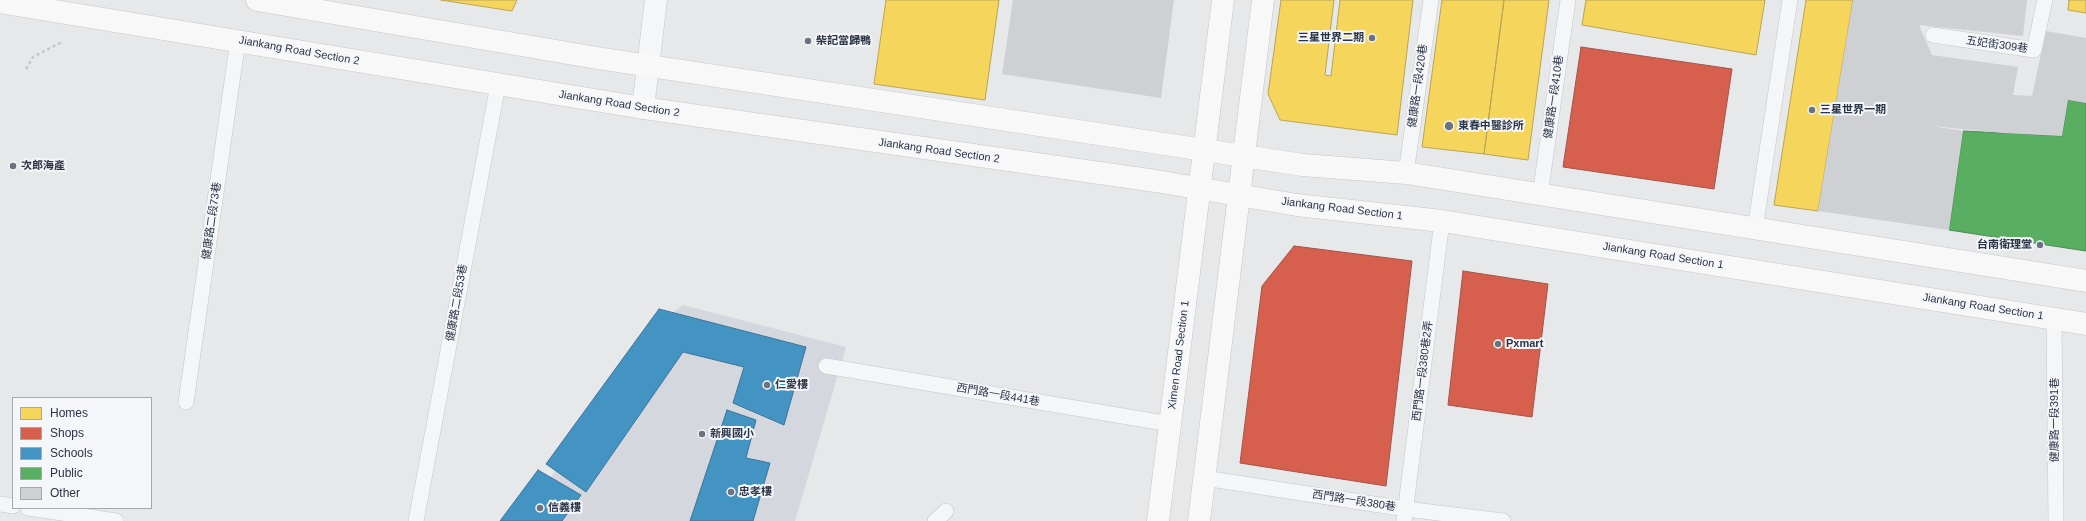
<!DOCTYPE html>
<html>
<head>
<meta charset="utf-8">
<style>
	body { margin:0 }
	#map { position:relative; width:2086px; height:521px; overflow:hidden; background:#e6e8ea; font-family:Arial,sans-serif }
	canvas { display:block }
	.legend { position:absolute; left:12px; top:397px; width:140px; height:112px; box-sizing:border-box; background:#f4f6f9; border:1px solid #a4a8b1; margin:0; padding:5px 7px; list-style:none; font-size:12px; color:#2b3445 }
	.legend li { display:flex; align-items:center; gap:8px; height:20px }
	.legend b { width:20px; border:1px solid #a4a8b1 }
</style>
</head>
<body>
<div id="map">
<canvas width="2086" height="521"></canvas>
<ul class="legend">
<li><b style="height:11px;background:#f6d55c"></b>Homes</li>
<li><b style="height:11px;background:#d6604d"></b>Shops</li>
<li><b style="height:11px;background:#4393c3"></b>Schools</li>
<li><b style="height:11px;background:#5aae61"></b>Public</li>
<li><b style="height:11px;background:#ced0d3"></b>Other</li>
</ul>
</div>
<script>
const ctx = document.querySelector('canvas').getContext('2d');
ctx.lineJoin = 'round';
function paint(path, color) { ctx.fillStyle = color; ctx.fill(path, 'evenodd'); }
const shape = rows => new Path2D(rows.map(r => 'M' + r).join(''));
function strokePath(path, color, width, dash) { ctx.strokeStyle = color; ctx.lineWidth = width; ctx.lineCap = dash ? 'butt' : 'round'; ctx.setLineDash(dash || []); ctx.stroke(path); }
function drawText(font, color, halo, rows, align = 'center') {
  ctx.font = font + ' Arial,"Noto Sans TC",sans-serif'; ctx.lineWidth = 4; ctx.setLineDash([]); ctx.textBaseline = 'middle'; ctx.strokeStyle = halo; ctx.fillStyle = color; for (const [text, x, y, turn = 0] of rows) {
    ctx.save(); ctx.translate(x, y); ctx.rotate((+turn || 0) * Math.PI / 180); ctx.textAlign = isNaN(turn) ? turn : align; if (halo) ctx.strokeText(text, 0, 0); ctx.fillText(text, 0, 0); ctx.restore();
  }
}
paint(shape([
	[683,305,846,347,795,521,518,521,674,312]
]), '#d4d7dd');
const homes = shape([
	[441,0,517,0,512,11,441,0],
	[886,0,999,0,985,100,874,84,886,0],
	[1281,0,1334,0,1325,75,1331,76,1340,0,1413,0,1397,135,1280,120,1268,94,1281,0],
	[1442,0,1504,0,1484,154,1422,147,1442,0],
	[1504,0,1549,0,1528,160,1484,154,1504,0],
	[1586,0,1765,0,1756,55,1582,25,1586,0],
	[1806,0,1853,0,1818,211,1774,205,1806,0],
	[2069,0,2086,0,2086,13,2068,10,2069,0]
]);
paint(homes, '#f6d55c');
strokePath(homes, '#b9a555', 1);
const shops = shape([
	[1581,47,1732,69,1714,189,1563,167,1581,47],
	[1294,246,1412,261,1386,486,1240,463,1262,286,1294,246],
	[1463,271,1548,284,1532,417,1448,405,1463,271]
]);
paint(shops, '#d6604d');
strokePath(shops, '#a3534b', 1);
const schools = shape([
	[659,309,806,347,784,425,733,403,744,367,683,352,586,492,546,464,659,309],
	[727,410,756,420,746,458,770,463,753,521,690,521,727,410],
	[538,470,581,495,562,521,500,521,538,470]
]);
paint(schools, '#4393c3');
strokePath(schools, '#3c769d', 1);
const public = shape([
	[2068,100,2086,103,2086,251,1949,230,1963,131,2062,136,2068,100]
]);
paint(public, '#5aae61');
strokePath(public, '#4c8959', 1);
paint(shape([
	[1013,0,1174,0,1161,98,1002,74],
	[1853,0,2027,0,2023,36,1919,25,1932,55,2018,67,2013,95,2032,96,2046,31,2086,38,2086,103,2068,100,2062,136,2003,133,1932,126,1963,131,1949,230,1818,211]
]), '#ced0d3');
const lane = shape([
	[1933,35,2034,50,2045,0],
	[1406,173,1431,0],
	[1540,195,1568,0],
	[1755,229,1790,0],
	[2054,319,2056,521],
	[826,366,1170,424],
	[186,402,238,40],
	[1204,478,1406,509,1503,521],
	[0,504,13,506],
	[28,508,116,521],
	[416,521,498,85],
	[935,521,946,511],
	[1404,521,1442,221]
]);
const street = shape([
	[643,108,656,0]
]);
const secondary = shape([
	[257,0,597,58,1303,165,1406,173,2086,281],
	[0,2,643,108,1156,181,1297,205,1442,221,2086,324],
	[1158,521,1223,0],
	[1199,521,1263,0]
]);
strokePath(lane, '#c4c6c8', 16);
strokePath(street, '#c4c6c8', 23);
strokePath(secondary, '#c4c6c8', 23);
strokePath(shape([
	[26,69,33,57,62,42]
]), '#c5c6ca', 2.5, [3, 3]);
strokePath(lane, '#f5f6f7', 15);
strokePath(street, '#f5f6f7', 22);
strokePath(secondary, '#f8f8f8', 22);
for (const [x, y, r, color] of [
	[1372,38,4,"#6c737f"],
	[808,41,4,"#6c737f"],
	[1812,110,4,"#6c737f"],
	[1449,126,5,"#6c737f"],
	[13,166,4,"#6c737f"],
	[2040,245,4,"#6c737f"],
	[1498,344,4,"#6c737f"],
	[767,385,4,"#6c737f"],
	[702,434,4,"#6c737f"],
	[731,492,4,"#6c737f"],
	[540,508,4,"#6c737f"]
]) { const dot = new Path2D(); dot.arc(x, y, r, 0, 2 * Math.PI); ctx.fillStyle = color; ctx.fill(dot); strokePath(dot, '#f4f6f9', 1.5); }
drawText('bold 11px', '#2b3445', '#f4f6f9', [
	["三星世界二期",1364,38,"right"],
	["柴記當歸鴨",816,41],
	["三星世界一期",1820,110],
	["東春中醫診所",1458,126],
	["次郎海產",21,166],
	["台南衛理堂",2032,245,"right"],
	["Pxmart",1506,344],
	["仁愛樓",775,385],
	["新興國小",710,434],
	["忠孝樓",739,492],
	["信義樓",548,508]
], 'left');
drawText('11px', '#2b3445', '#f4f6f9', [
	["五妃街309巷",1997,45,8],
	["Jiankang Road Section 2",299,51,10],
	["健康路一段420巷",1418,86,-82],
	["健康路一段410巷",1554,97,-82],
	["Jiankang Road Section 2",619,104,9],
	["Jiankang Road Section 2",939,151,8],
	["Jiankang Road Section 1",1342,209,7],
	["健康路二段73巷",212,221,-82],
	["Jiankang Road Section 1",1663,256,9],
	["健康路二段53巷",457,303,-80],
	["Jiankang Road Section 1",1983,307,9],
	["Ximen Road Section 1",1179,355,-83],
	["西門路一段380巷2弄",1423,371,-83],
	["西門路一段441巷",998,395,10],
	["健康路一段391巷",2055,420,-90],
	["西門路一段380巷",1354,501,9]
]);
</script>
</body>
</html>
